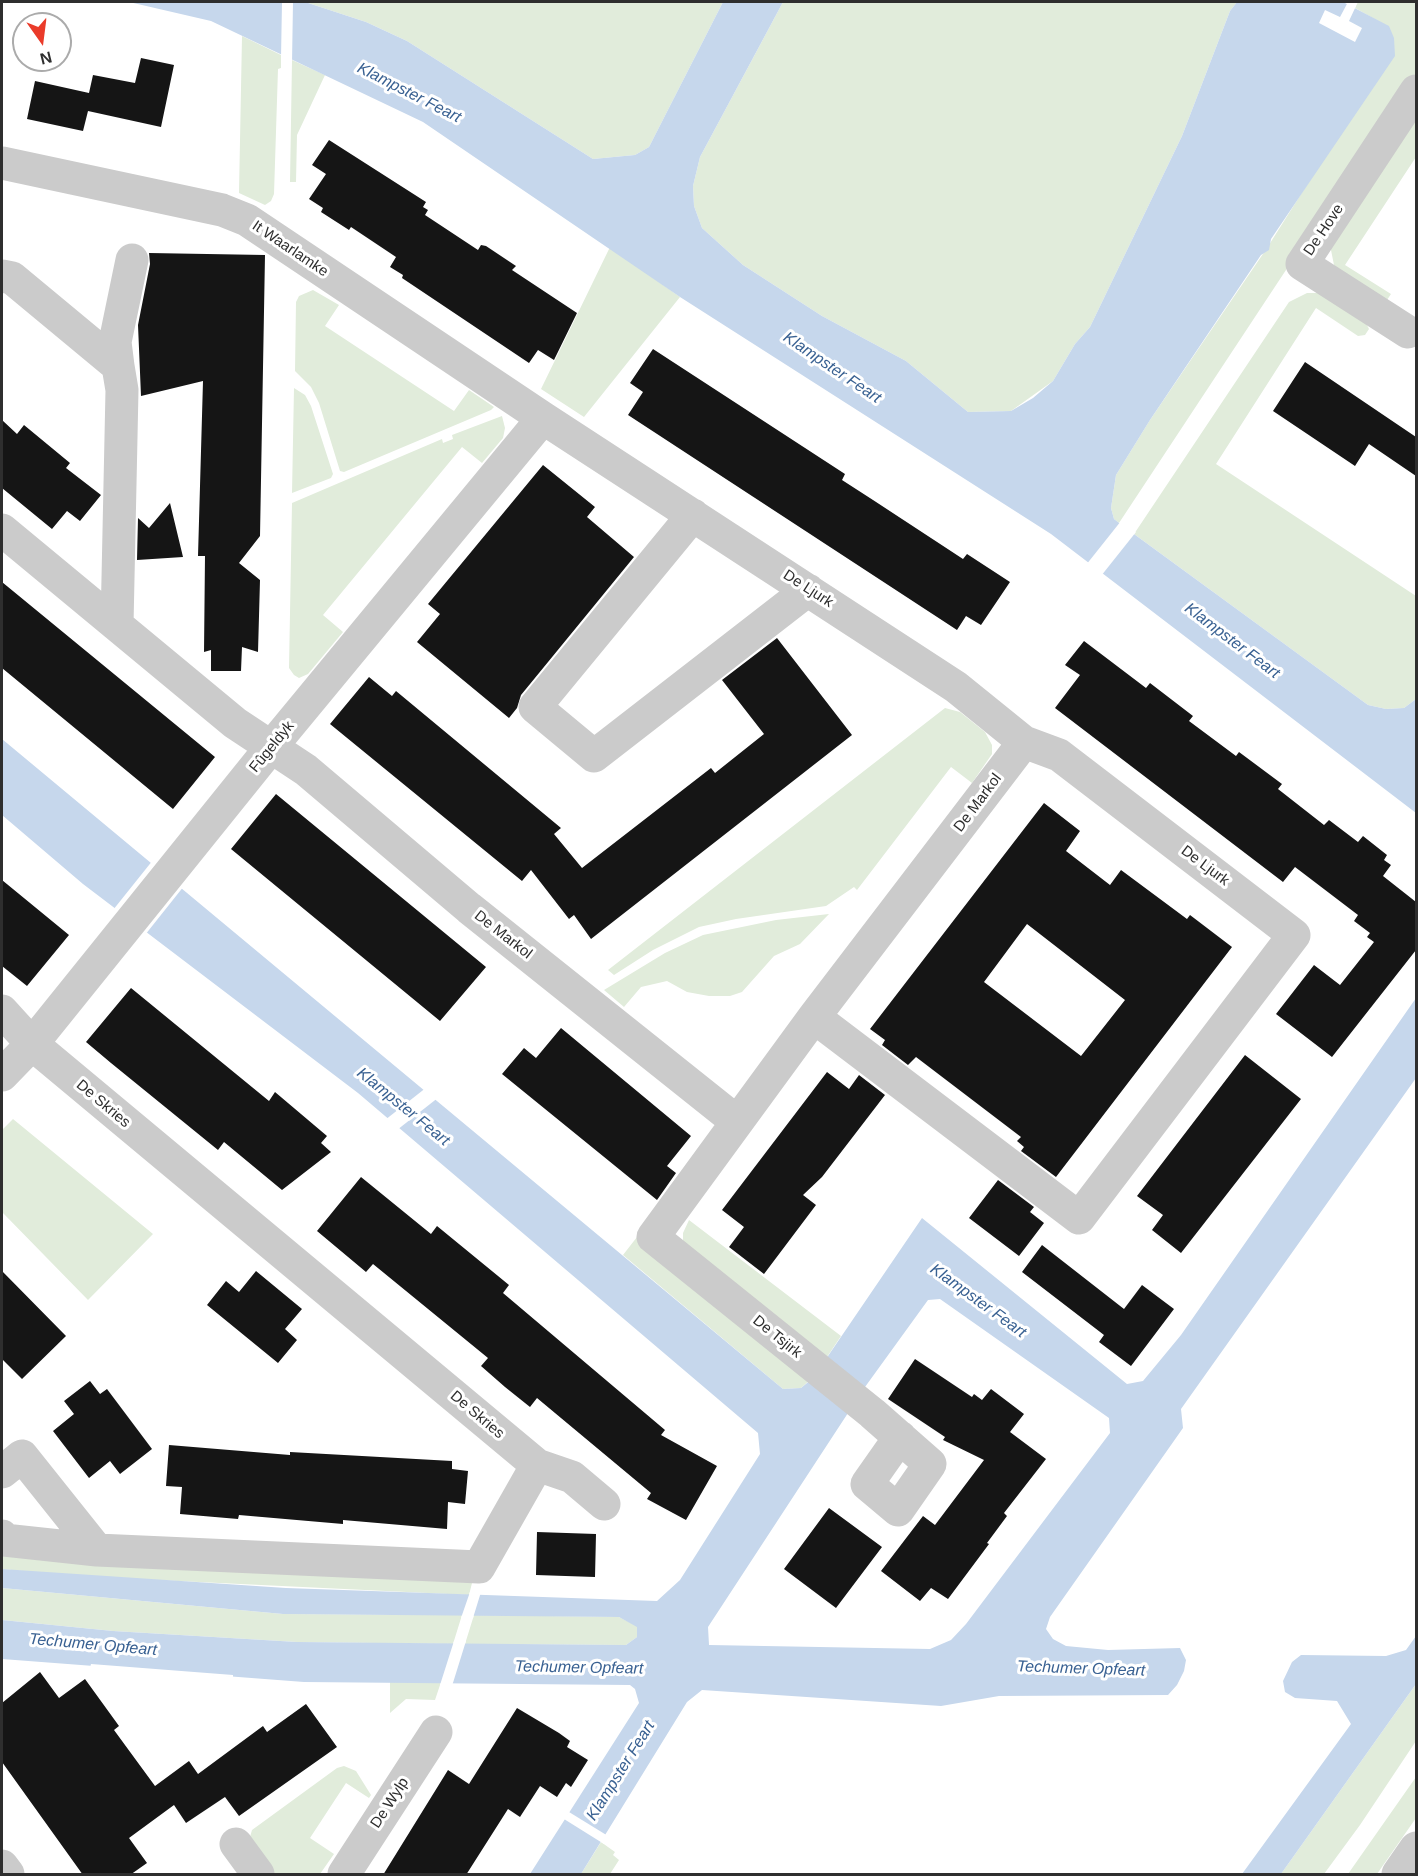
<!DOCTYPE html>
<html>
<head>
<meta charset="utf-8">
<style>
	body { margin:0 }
	#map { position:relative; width:1418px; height:1876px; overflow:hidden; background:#fff; font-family:Arial,sans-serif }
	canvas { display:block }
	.frame { position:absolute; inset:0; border:3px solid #2e2e2e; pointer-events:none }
	.north { position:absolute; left:12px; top:12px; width:60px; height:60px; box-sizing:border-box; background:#fff; border:2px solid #ababab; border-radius:50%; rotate:166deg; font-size:16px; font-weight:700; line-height:24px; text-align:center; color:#2e2e2e }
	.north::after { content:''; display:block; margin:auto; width:21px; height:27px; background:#ea3b2a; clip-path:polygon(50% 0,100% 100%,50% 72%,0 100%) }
</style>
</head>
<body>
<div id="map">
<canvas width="1418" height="1876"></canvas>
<div class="frame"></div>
<div class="north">N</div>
</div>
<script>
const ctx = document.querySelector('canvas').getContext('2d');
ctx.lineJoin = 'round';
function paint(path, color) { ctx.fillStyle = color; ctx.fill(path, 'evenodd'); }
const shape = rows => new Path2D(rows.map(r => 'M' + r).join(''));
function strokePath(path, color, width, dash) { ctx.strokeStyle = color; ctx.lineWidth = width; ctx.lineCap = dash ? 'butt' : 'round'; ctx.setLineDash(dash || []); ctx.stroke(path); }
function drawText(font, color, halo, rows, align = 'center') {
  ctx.font = font + ' Arial,sans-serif'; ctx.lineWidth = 6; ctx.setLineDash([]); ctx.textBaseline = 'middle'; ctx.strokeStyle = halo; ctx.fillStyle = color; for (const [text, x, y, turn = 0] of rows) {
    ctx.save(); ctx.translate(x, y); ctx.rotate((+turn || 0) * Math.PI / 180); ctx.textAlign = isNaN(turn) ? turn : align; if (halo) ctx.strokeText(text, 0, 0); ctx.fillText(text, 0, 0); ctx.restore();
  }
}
paint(shape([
	[305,2,723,2,649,147,635,155,593,159,407,41,366,22],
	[783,2,1237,2,1230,11,1182,136,1090,327,1075,344,1053,381,1011,411,968,412,906,361,822,316,743,265,702,228,694,206,693,186,700,157],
	[1358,2,1416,2,1416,73,1119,523,1114,519,1111,508,1116,475,1150,420,1267,248,1320,164,1389,27,1355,8],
	[242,36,281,55,281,68,278,69,274,194,271,201,265,205,239,193],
	[292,60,325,75,297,135,296,182,290,182],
	[1416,111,1416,157,1345,265,1391,294,1387,300,1344,277,1334,265,1330,245],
	[610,247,680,297,584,417,541,389],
	[313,290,339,305,325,326,454,411,469,390,494,407,491,410,344,472,340,471,319,403,311,387,295,371,296,302,299,296],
	[1307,293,1319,293,1365,321,1369,329,1365,335,1358,336,1316,308,1216,464,1416,596,1416,699,1404,708,1386,709,1368,705,1134,534,1289,302],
	[294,388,305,395,311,406,333,474,331,478,292,493],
	[502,416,505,428,503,438,482,463,462,447,323,615,343,632,308,674,299,678,294,675,289,668,292,503,442,439,443,443,453,439,452,435],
	[945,708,960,712,985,732,992,745,992,754,972,783,951,767,857,890,854,887,826,906,736,919,699,927,653,950,614,975,608,970],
	[829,914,800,944,774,956,742,992,730,996,709,996,687,992,667,981,641,987,624,1007,604,990,665,953,703,935,776,920],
	[13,1119,153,1234,88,1300,2,1212,2,1130],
	[689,1220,841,1336,825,1360,683,1241,683,1233],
	[637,1237,810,1380,801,1388,783,1389,623,1255],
	[2,1550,472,1583,469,1595,74,1576,2,1569],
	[2,1588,283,1614,462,1615,453,1644,297,1642,113,1631,2,1620],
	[474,1615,619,1617,637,1626,637,1637,626,1645,465,1644],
	[390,1682,441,1682,435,1700,406,1699,390,1713],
	[1416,1684,1416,1741,1360,1825,1324,1874,1281,1874],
	[344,1766,356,1771,371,1795,369,1798,346,1783,310,1838,334,1854,320,1874,273,1874,250,1837,252,1830,337,1768],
	[1416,1777,1416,1818,1377,1874,1348,1874],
	[601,1842,615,1852,613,1855,619,1860,610,1874,581,1874]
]), '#e1ecdb');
paint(shape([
	[129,2,305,2,366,22,407,41,593,159,635,155,649,147,723,2,783,2,700,157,693,186,694,206,702,228,743,265,822,316,906,361,968,412,1011,411,1033,398,1053,381,1075,344,1090,327,1182,136,1230,11,1237,2,1343,2,1389,26,1394,38,1395,56,1271,239,1269,250,1261,255,1150,420,1116,475,1111,508,1114,519,1123,526,1368,705,1386,709,1404,708,1416,699,1416,813,1051,534,680,297,423,122,211,21],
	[2,739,783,1389,801,1388,813,1378,922,1218,1127,1384,1143,1381,1181,1335,1416,998,1416,1078,1181,1409,1183,1428,1050,1617,1046,1629,1053,1639,1066,1646,1108,1650,1180,1648,1186,1660,1184,1671,1177,1685,1168,1695,999,1696,941,1706,702,1690,687,1702,581,1874,530,1874,639,1703,635,1689,630,1685,304,1682,2,1659,2,1620,113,1631,297,1642,626,1645,637,1637,637,1627,619,1617,283,1614,2,1588,2,1569,286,1588,657,1601,680,1580,760,1454,758,1433,358,1093,83,884,2,815],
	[940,1299,1109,1418,1110,1433,966,1624,951,1640,930,1649,709,1645,708,1627,865,1387,928,1300],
	[1416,1636,1416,1684,1281,1874,1242,1874,1351,1724,1337,1701,1295,1698,1285,1692,1283,1681,1292,1662,1301,1655,1386,1656,1406,1650]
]), '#c6d7ec');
paint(shape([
	[282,2,293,2,292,63,281,58],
	[1348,2,1356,6,1349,21,1362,28,1355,42,1319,23,1325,10,1340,17],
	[1121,521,1136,532,1101,576,1086,565],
	[153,860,184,886,145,935,113,910],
	[427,1087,439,1097,397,1130,385,1120],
	[470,1592,481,1592,473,1618,461,1618],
	[454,1641,466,1641,452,1686,440,1685],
	[91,1664,233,1675,233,1680,231,1677,90,1668],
	[569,1812,608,1836,604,1844,564,1819]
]), '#fff');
paint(shape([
	[141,58,174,65,161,127,88,111,83,131,27,119,35,81,89,93,93,75,135,83],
	[329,140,426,202,423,207,428,210,425,215,478,250,481,245,486,246,516,266,512,270,577,313,554,360,538,350,529,363,402,278,403,275,390,267,396,257,351,227,349,230,321,212,323,208,309,199,326,174,312,165],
	[149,253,265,255,260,536,239,563,260,580,258,652,242,647,241,671,211,671,211,650,204,652,205,556,198,556,203,381,141,396,138,325,150,264],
	[653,349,845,474,842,480,873,500,963,559,967,554,1010,582,981,625,966,616,957,630,628,415,643,392,630,383],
	[1305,362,1416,437,1416,476,1369,444,1355,466,1273,411],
	[2,420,17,434,24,425,70,463,66,468,101,495,80,521,67,511,52,529,2,488],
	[543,465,595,507,587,517,634,557,521,695,517,708,509,718,417,642,440,614,428,604],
	[170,503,183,557,137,560,138,518,149,528],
	[2,582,215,757,173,809,2,668],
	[777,638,852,735,591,939,574,915,569,919,531,870,522,881,330,724,369,677,392,696,396,691,561,828,554,834,582,868,711,768,715,773,764,734,722,680],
	[1084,641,1146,688,1150,683,1193,716,1189,721,1236,756,1239,752,1282,784,1278,789,1324,825,1329,820,1358,842,1363,836,1387,855,1384,860,1391,865,1383,876,1416,902,1416,950,1332,1057,1276,1014,1314,965,1340,985,1374,942,1367,937,1370,933,1354,921,1358,915,1295,867,1283,882,1055,708,1080,675,1065,665],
	[276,794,486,967,440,1021,231,849],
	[1044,803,1080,831,1066,851,1110,885,1121,870,1187,919,1190,915,1232,947,1056,1177,1021,1151,1024,1147,1017,1141,1021,1137,916,1057,908,1065,882,1045,885,1040,870,1029],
	[1027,924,1125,1000,1081,1056,984,982],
	[2,880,69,935,27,986,2,966],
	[131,988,269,1101,275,1092,327,1136,321,1143,331,1152,282,1190,224,1142,218,1150,111,1063,86,1042],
	[561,1028,691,1136,667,1166,676,1173,657,1200,502,1074,524,1048,536,1058],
	[1245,1055,1301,1099,1181,1253,1152,1230,1163,1215,1137,1196],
	[827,1072,849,1089,859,1075,885,1095,822,1177,803,1195,816,1205,764,1274,729,1247,744,1227,722,1210],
	[361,1177,431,1234,437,1226,509,1285,503,1293,665,1430,661,1435,717,1466,686,1520,647,1499,651,1493,537,1398,530,1407,505,1387,481,1366,488,1358,373,1264,366,1272,317,1231],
	[998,1180,1034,1207,1030,1212,1044,1223,1019,1256,969,1218],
	[1042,1245,1124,1309,1142,1285,1174,1309,1131,1366,1099,1342,1104,1335,1022,1272],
	[2,1271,66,1336,22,1379,2,1359],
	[256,1271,302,1309,285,1329,297,1340,278,1363,207,1305,226,1281,239,1292],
	[915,1359,972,1397,974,1394,982,1400,991,1389,1024,1414,1010,1432,1046,1459,1004,1513,1007,1516,987,1543,989,1544,948,1599,931,1588,920,1601,881,1571,923,1516,935,1525,984,1460,943,1440,945,1437,888,1399],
	[90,1381,100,1394,107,1389,152,1449,120,1474,110,1461,89,1478,53,1431,74,1414,64,1401],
	[169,1445,290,1455,290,1452,452,1461,452,1469,468,1471,465,1504,448,1502,447,1529,343,1520,343,1524,239,1515,238,1519,180,1514,182,1487,166,1486],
	[829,1508,882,1547,836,1608,784,1569],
	[537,1532,596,1534,595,1577,536,1575],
	[40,1672,59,1698,85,1679,119,1726,114,1730,155,1786,189,1761,198,1774,263,1726,267,1732,306,1704,337,1747,239,1816,225,1797,186,1823,174,1805,129,1838,147,1863,130,1875,83,1875,2,1762,2,1703],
	[517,1708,559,1733,570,1741,567,1747,588,1760,571,1787,566,1783,557,1797,540,1786,520,1817,508,1809,466,1875,383,1875,448,1770,469,1784]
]), '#151515');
strokePath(shape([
	[2,163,222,210,247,220,543,418,956,687,1024,742,1059,755,1294,935,1079,1218,814,1017],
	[2,276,12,278,118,366,122,390,117,625],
	[1408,332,1302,264,1416,91],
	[118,366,115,342,132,260],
	[693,515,535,707,594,756,808,590],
	[2,530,235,723,306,770,469,908,736,1121],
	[2,1011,32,1044,537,1465,479,1567,97,1550,4,1540,2,1536],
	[2,1075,32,1044,272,746,543,418],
	[900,1437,867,1484,898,1510,930,1464,872,1413,653,1237,814,1017,1024,742],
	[537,1465,572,1477,604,1504],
	[2,1472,22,1456,97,1550],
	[236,1844,258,1874],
	[2,1866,8,1874],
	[344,1874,436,1732],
	[1398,1874,1416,1848]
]), '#cbcbcb', 33);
drawText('15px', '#2e2e2e', '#fff', [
	["De Hove",1324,230,-56],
	["It Waarlamke",290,249,34],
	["De Ljurk",808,589,33],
	["Fûgeldyk",272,747,-51],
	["De Markol",978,803,-53],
	["De Ljurk",1205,866,37],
	["De Markol",503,935,38],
	["De Skries",103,1104,40],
	["De Tsjirk",777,1337,39],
	["De Skries",477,1415,40],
	["De Wylp",390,1803,-57]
]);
drawText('italic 16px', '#396192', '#fff', [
	["Klampster Feart",409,93,27],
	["Klampster Feart",832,368,34],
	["Klampster Feart",1232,641,37],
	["Klampster Feart",403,1107,39],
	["Klampster Feart",978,1301,36],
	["Techumer Opfeart",93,1645,5],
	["Techumer Opfeart",579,1668,1],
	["Techumer Opfeart",1081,1669,2],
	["Klampster Feart",621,1771,-58]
]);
</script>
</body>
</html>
